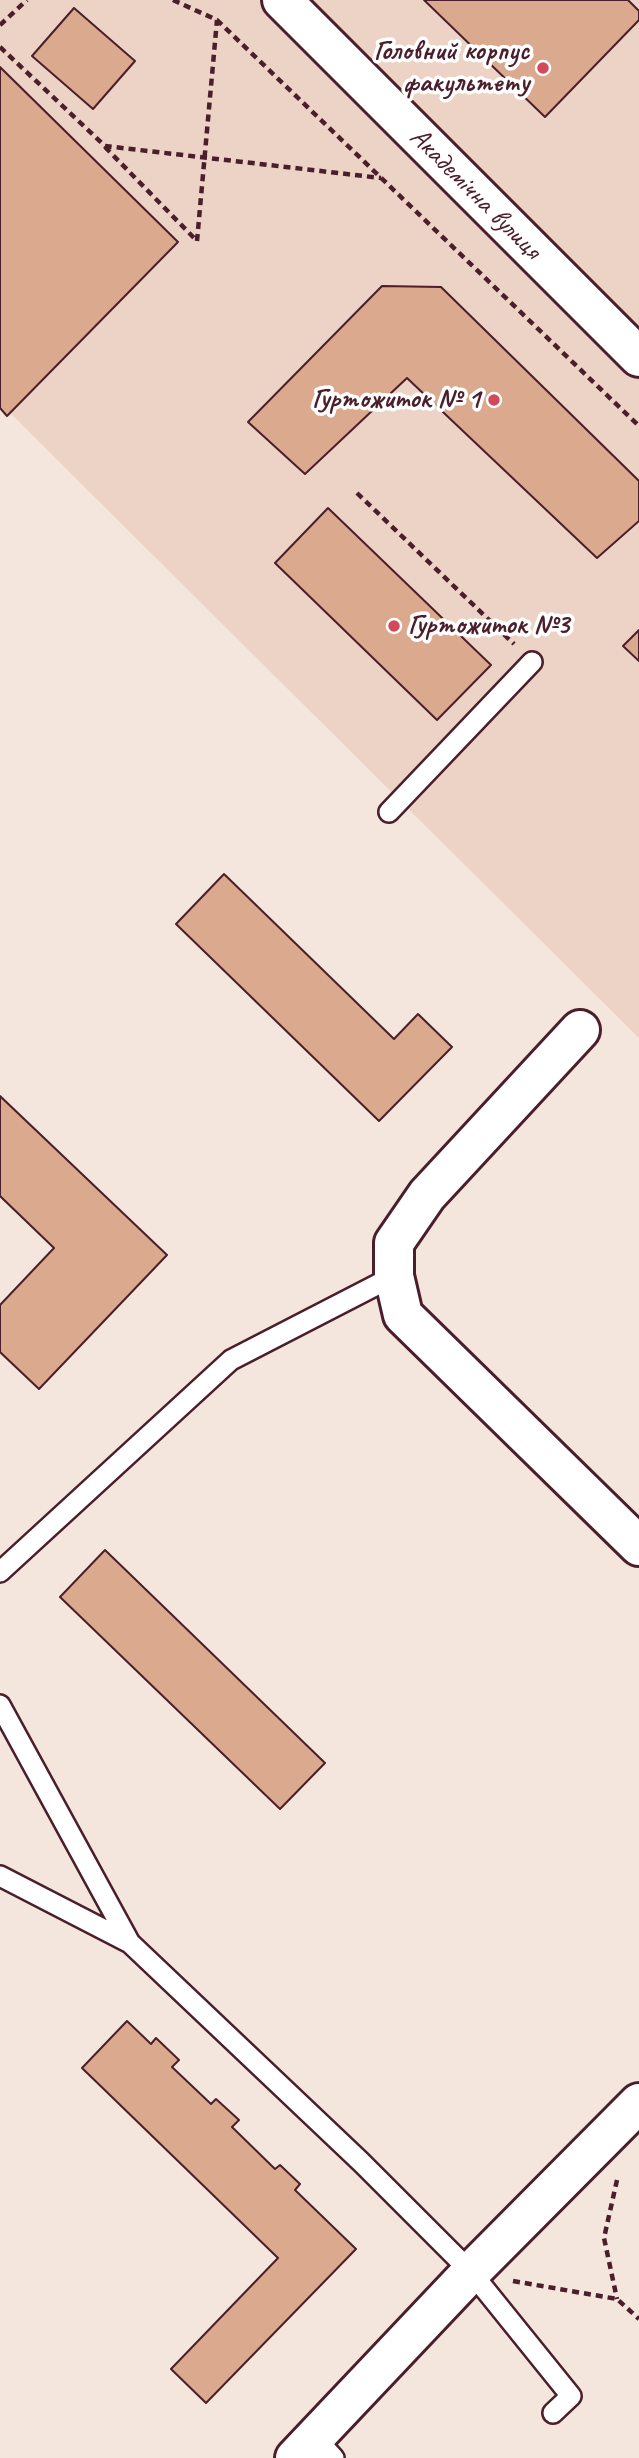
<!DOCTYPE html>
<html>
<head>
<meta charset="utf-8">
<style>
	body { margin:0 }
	canvas { display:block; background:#f4e5dd }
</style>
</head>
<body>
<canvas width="639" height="2458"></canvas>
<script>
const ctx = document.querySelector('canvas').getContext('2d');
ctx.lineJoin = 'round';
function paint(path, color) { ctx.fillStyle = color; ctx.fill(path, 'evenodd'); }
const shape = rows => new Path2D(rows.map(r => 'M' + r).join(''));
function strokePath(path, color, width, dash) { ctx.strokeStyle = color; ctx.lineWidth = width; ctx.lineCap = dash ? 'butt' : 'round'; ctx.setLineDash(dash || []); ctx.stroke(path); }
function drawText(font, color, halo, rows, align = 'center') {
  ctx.font = font + ' Caveat,sans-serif'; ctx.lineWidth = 7; ctx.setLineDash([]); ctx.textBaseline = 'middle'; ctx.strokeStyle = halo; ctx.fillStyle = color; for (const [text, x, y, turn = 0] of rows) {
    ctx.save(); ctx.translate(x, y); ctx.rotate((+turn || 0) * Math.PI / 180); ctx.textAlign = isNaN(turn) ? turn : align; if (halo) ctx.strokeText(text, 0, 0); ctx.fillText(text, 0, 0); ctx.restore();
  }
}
paint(shape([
	[0,0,639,0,639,1038,0,403]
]), '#ecd3c5');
const building = shape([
	[424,0,628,0,639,11,639,20,545,117,424,0],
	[74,8,135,61,93,109,32,56,74,8],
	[0,67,178,242,7,416,0,408,0,67],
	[382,286,441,287,639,481,639,521,597,558,407,378,305,474,248,422,382,286],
	[328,508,491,665,437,720,275,563,328,508],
	[639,630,639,661,623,646,639,630],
	[224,874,394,1039,418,1014,452,1047,379,1121,176,924,224,874],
	[0,1096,167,1255,39,1389,0,1352,0,1305,54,1248,0,1196,0,1096],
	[105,1550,325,1763,280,1809,60,1597,105,1550],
	[127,2021,151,2044,156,2038,179,2060,172,2067,211,2104,216,2099,239,2120,232,2127,275,2169,280,2165,300,2184,295,2190,356,2249,206,2403,171,2369,278,2258,82,2068,127,2021]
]);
paint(building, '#dba98d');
strokePath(building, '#4a1f2b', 2);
const service = shape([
	[389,812,532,662],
	[0,1572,231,1360,394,1276],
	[0,1705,130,1943],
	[0,1876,130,1943,361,2162,471,2272,571,2396,553,2413],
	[315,2437,334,2458]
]);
const minor = shape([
	[282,0,639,357],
	[580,1030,427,1195,394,1243,394,1276,403,1315,639,1546],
	[295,2458,471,2272,639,2103]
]);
strokePath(service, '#4a1f2b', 24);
strokePath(minor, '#4a1f2b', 44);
strokePath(shape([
	[173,0,217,20,639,426],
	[0,25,27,0],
	[0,47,105,146,381,178],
	[105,147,197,241],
	[197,241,217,20],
	[357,493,514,644],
	[617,2180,604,2238,617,2299],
	[513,2281,617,2299,639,2319]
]), '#4a1f2b', 4.5, [7, 5]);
strokePath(service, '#fff', 19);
strokePath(minor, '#fff', 38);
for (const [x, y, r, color] of [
	[543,68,7,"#d1495b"],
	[494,400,7,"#d1495b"],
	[394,626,7,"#d1495b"]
]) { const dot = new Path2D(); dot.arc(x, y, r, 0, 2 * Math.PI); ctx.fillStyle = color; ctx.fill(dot); strokePath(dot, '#fff', 2.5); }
drawText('bold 28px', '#4a1f2b', '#fff', [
	["Головний корпус",529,52],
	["факультету",529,84],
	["Гуртожиток № 1",480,400],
	["Гуртожиток №3",408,626,"left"]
], 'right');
drawText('28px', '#4a1f2b', '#fff', [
	["Академічна вулиця",475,194,45]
]);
</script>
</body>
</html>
